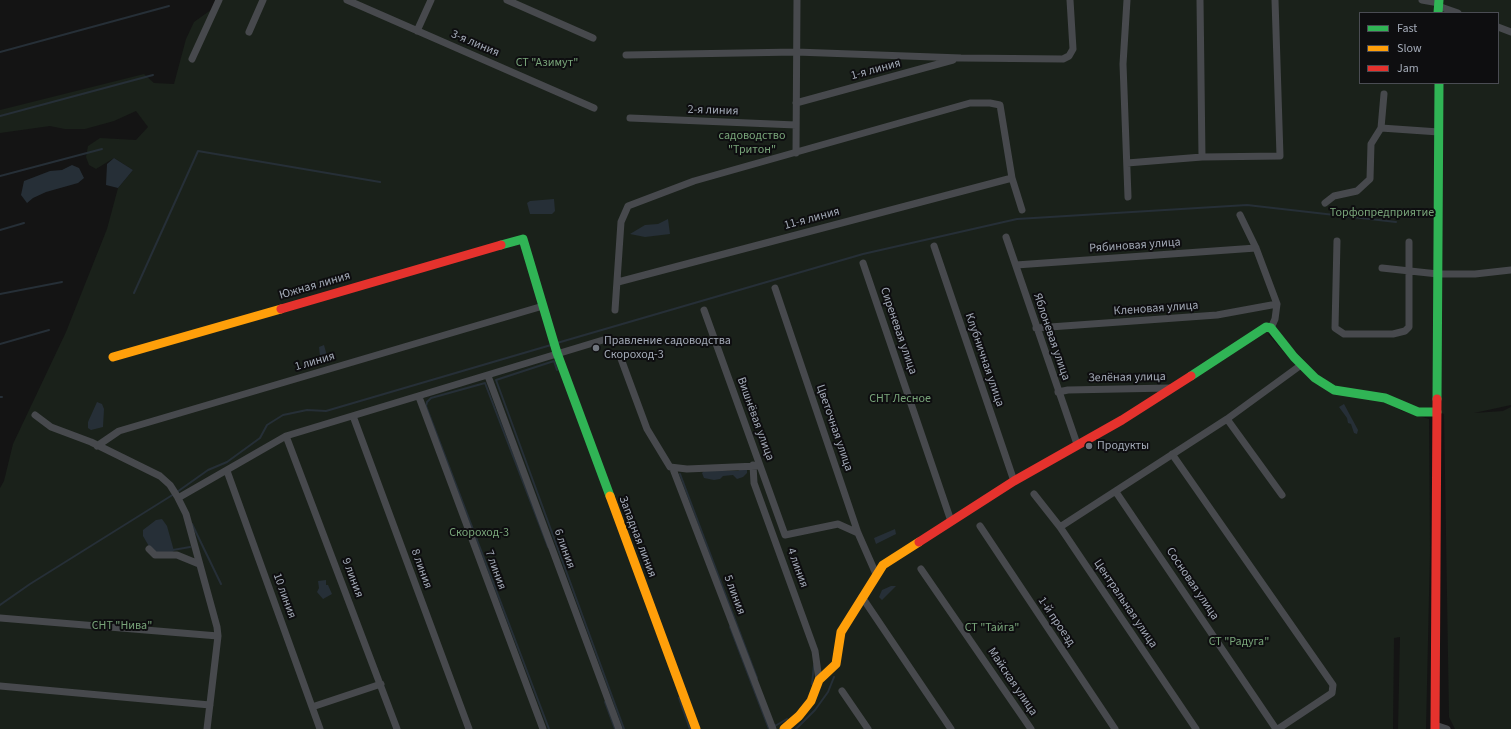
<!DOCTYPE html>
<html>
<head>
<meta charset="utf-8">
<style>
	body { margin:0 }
	#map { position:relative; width:1511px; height:729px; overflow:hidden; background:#141414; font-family:"Source Sans 3",sans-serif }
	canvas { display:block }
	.legend { position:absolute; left:1359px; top:12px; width:140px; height:72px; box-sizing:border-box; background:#0e0e10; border:1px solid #4a4c53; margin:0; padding:5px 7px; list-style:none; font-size:12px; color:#a3aab7 }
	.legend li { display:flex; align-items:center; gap:8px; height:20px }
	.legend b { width:20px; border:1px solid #4a4c53 }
</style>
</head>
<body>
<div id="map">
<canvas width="1511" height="729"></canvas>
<ul class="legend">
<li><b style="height:5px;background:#30b455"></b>Fast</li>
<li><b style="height:5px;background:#ff9f0a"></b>Slow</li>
<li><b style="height:5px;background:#e5322d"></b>Jam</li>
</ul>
</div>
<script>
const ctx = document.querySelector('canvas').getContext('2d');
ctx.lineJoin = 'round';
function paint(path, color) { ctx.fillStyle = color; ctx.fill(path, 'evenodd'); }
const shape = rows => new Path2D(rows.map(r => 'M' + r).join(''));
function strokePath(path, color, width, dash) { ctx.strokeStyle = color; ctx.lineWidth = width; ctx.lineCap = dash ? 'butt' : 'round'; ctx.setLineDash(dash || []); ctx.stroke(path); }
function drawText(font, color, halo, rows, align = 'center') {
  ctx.font = font + ' "Source Sans 3",sans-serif'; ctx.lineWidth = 4; ctx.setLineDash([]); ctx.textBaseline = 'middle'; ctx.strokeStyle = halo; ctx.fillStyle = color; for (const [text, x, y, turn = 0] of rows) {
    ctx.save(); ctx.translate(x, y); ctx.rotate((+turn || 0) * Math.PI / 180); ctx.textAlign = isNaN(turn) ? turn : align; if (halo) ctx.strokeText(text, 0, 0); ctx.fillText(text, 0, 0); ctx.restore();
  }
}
paint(shape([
	[219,0,1511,0,1511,405,1474,413,1503,411,1511,407,1511,729,1455,729,1449,717,1444,414,1429,408,1416,408,1337,388,1324,381,1274,329,1268,334,1299,369,1315,382,1383,401,1402,411,1429,419,1430,551,1426,729,1398,729,1400,637,1394,638,1393,729,0,729,0,488,4,481,13,444,66,332,107,229,118,188,133,170,114,158,96,169,89,165,86,157,88,146,100,138,136,140,148,127,136,111,114,121,85,129,65,129,50,126,0,133,0,110,144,74,154,83,174,84,186,39,194,22,215,7],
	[1360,13,1498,13,1498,83,1360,83]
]), '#1a211a');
paint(shape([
	[114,158,133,170,118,188,106,185,107,164],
	[72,165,79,168,84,178,78,183,46,192,33,198,27,203,21,195,24,181,50,171,62,170],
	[554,199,555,211,552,214,530,214,527,203,530,201],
	[668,219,670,234,645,237,630,234,645,225,658,224],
	[324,345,327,356,323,359,320,356,319,347],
	[97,402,102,404,104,409,103,427,91,430,88,428,88,422],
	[1344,404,1358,430,1357,434,1354,433,1351,424,1348,423,1347,418,1339,407],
	[743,468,747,468,747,473,743,477,737,479,733,475,723,476,720,479,714,480,704,478,702,473,704,471,738,471],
	[162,519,167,526,174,551,168,555,157,554,150,548,143,536,143,530,156,520],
	[895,529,896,534,876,544,874,538],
	[326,580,326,585,328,585,332,594,323,599,317,592,319,588,318,581],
	[891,586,896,586,882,600,879,597,882,590]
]), '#262f37');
strokePath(shape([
	[0,52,169,6],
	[0,116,153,75],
	[0,176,102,149],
	[0,230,24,223],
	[134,293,198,151,380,182],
	[0,294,62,282],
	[557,343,863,254,1017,219,1247,205,1396,222],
	[0,344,49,330],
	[557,370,554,361,496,380,624,729],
	[0,397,2,397],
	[680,474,757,678],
	[177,492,208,470,227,462,260,438,267,425,283,415,307,410,326,411,551,345],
	[192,524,221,584],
	[548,547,485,383,431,398,427,402,426,406,549,729],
	[173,550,190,547],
	[0,605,30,584,174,494],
	[730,627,769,729],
	[812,684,814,665],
	[679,698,690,729],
	[605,702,615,729],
	[775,725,775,726,787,719],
	[796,729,815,710,828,692,834,677]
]), '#262f37', 2);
strokePath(shape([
	[347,0,594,108],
	[507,0,593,38],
	[1127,0,1123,64,1128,197],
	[1200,0,1202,157],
	[1422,0,1439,3],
	[1438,6,1458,13],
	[1498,27,1511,32],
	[417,31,431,0],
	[249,32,263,0],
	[626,55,796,52,961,58,1063,59,1069,56,1073,49,1070,0],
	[192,59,219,0],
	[796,103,953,60],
	[630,118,796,125],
	[1381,128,1439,132],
	[796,153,797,0],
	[1127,163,1202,157,1280,156,1275,0],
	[1325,203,1334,196,1357,191,1370,179,1371,144,1381,128,1384,94],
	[1240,215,1256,248,1277,304,1275,319,1271,328],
	[1006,237,1077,444],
	[1337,241,1335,328,1344,334,1393,334,1405,331,1409,327,1409,242],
	[934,246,1014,481],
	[863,263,951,521],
	[1016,265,1256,248],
	[1382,268,1438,274,1475,274,1511,270],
	[618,282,1012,178],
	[775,288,858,533,876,574],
	[615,310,621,222,628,206,694,181,970,103,990,103,1000,105,1012,178,1022,210],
	[704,310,785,535,838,524,858,533],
	[1036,328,1217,315,1277,304],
	[620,356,647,429,670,467,687,469,757,466],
	[488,376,619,729],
	[1058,392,1068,390,1170,388],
	[419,397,543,729],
	[35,415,51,427,91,442,160,476,170,485,177,496,186,514,217,627,218,636,207,729],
	[353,416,469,729],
	[1227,419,1282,495],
	[286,436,397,729],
	[97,446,119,431,543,306],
	[1172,454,1333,685,1332,693,1278,729],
	[753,465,754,483,815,651,819,680],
	[673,469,773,729],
	[227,471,320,729],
	[1116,492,1276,729],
	[1034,494,1060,527,1196,729],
	[178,498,286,436,603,340],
	[980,526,1115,729],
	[1060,527,1227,419,1301,365],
	[149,549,155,555,177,555,199,564],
	[921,569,1031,729],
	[862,597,951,729],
	[0,618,218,636],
	[0,686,210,705],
	[842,691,868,729],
	[312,707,381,684],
	[1435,725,1447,729]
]), '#47494d', 7);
strokePath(shape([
	[1438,13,1439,0],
	[501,245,523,239,557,353,610,496],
	[1191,376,1266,327,1271,328,1294,357,1315,378,1334,390,1385,398,1418,412,1437,412],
	[1437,399,1439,83]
]), '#30b455', 9);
strokePath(shape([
	[113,357,281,309],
	[610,496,696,729],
	[784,729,799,716,811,701,819,680,836,664,841,632,883,565,919,542]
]), '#ff9f0a', 9);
strokePath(shape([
	[281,309,501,245],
	[919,542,1014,481,1122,420,1191,376],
	[1435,729,1437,399]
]), '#e5322d', 9);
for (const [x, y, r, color] of [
	[596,348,4,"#71767e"],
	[1089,446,4,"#71767e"]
]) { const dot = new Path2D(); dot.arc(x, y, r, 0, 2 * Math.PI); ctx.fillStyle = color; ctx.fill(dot); strokePath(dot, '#0e0e10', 1.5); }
drawText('12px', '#a3aab7', '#0e0e10', [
	["3-я линия",475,44,23],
	["1-я линия",876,70,-15],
	["2-я линия",713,111,2],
	["11-я линия",812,219,-15],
	["Рябиновая улица",1135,246,-4],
	["Южная линия",315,286,-16],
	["Кленовая улица",1156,309,-4],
	["Сиреневая улица",898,331,71],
	["Яблоневая улица",1051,337,71],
	["Клубничная улица",984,360,71],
	["1 линия",315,362,-16],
	["Зелёная улица",1127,378,-1],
	["Вишнёвая улица",755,419,70],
	["Цветочная улица",834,428,71],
	["Западная линия",637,537,69],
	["6 линия",564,549,70],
	["4 линия",797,568,70],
	["8 линия",421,569,70],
	["7 линия",495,570,70],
	["9 линия",352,578,69],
	["Сосновая улица",1192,584,56],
	["5 линия",734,595,69],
	["10 линия",284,596,70],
	["Центральная улица",1125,604,56],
	["1-й проезд",1056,622,56],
	["Майская улица",1012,682,56]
]);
drawText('12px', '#78a479', '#0e0e10', [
	["СТ \"Азимут\"",547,63],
	["садоводство",752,136],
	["\"Тритон\"",752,150],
	["Торфопредприятие",1382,213],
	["СНТ Лесное",900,399],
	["Скороход-3",479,533],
	["СНТ \"Нива\"",122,626],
	["СТ \"Тайга\"",992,628],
	["СТ \"Радуга\"",1239,642]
]);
drawText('12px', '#a3aab7', '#0e0e10', [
	["Правление садоводства",604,341],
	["Скороход-3",604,355],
	["Продукты",1097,446]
], 'left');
</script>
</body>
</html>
